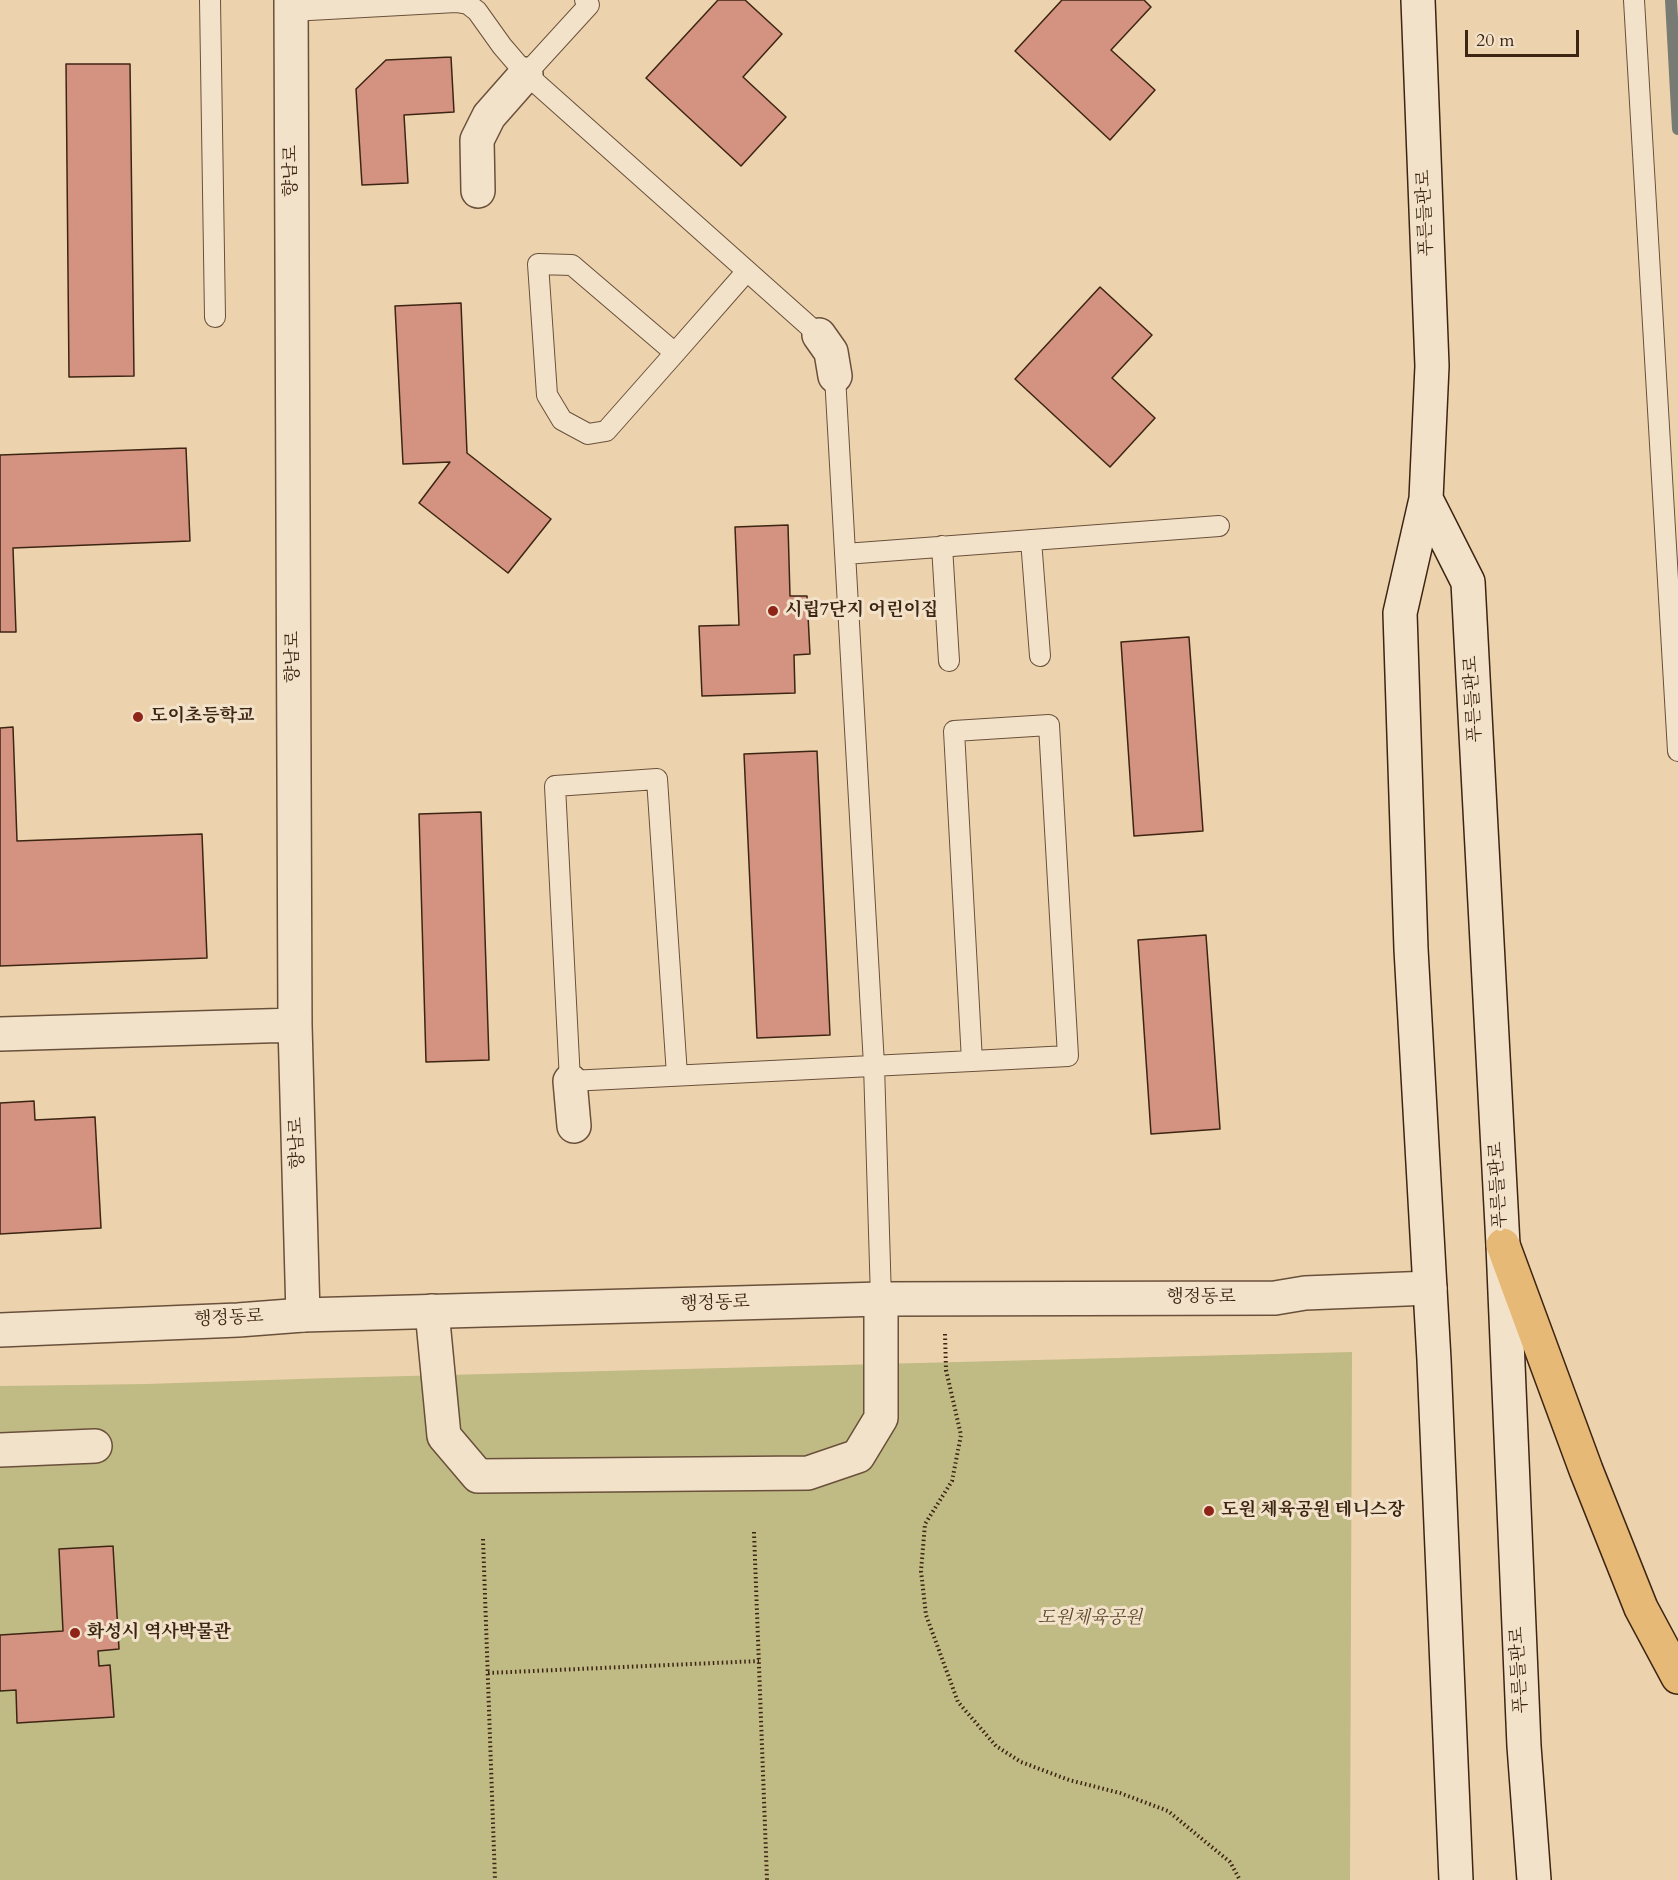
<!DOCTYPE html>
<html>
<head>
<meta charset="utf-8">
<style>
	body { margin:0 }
	#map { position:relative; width:1678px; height:1880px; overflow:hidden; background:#edd3ad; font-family:Cardo,serif }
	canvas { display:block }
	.scale { position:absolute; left:1465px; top:30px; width:114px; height:27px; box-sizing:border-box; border:3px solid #3d2513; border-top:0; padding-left:8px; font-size:18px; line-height:21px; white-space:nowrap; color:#3d2513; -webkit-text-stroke:4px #f3e2ca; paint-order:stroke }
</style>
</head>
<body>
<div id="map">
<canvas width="1678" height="1880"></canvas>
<div class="scale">20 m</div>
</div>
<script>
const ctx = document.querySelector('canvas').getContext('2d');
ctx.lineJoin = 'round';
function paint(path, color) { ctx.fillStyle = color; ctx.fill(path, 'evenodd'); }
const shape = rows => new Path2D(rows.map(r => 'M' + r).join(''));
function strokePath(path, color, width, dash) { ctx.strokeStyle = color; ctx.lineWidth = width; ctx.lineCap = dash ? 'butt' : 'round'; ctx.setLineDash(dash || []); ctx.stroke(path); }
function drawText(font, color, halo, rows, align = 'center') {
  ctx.font = font + ' Cardo,"Noto Serif KR",serif'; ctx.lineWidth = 6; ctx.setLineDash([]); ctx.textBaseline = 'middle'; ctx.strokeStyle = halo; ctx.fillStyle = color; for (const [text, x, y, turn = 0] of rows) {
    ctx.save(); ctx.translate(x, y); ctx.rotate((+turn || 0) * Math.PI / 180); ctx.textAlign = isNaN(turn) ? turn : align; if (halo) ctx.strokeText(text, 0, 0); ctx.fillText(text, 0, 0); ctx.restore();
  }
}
paint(shape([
	[1352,1352,1350,1880,0,1880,0,1386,146,1384,329,1378]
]), '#c0ba85');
strokePath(shape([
	[1671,0,1678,129]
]), '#777b74', 12);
const building = shape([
	[718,0,745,0,782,34,743,77,786,117,741,166,646,78,718,0],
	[1062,0,1144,0,1151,7,1111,50,1155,90,1110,140,1015,51,1062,0],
	[451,57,454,112,404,115,408,183,362,185,356,89,386,60,451,57],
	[66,64,130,64,134,376,69,377,66,64],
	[1100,287,1152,335,1112,378,1155,418,1110,467,1015,379,1100,287],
	[461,303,467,453,551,519,508,573,419,503,450,462,403,464,395,306,461,303],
	[186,448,190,541,13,548,16,632,0,632,0,455,186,448],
	[788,525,790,596,807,596,810,654,794,655,795,693,702,696,699,626,739,625,735,527,788,525],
	[1189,637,1203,831,1134,836,1121,642,1189,637],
	[13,727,17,841,202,834,207,958,0,966,0,728,13,727],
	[817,751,830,1035,757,1038,744,754,817,751],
	[481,812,489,1060,426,1062,419,814,481,812],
	[1206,935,1220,1129,1151,1134,1138,940,1206,935],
	[34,1101,35,1120,95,1117,101,1228,0,1234,0,1103,34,1101],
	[113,1546,119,1649,98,1651,99,1666,110,1665,114,1717,17,1723,16,1690,0,1691,0,1635,63,1631,59,1549,113,1546]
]);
paint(building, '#d49280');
strokePath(building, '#3d2513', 1.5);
const service = shape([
	[210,0,215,317],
	[1634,0,1678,751],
	[291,11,456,2,468,4,477,11,502,46,526,74,819,335],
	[526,74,589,5,585,0],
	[675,353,572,265,538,264,547,395,562,420,588,434,606,431,675,353,747,271],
	[835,376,874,1065,881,1299],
	[1031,540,1040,656],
	[942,546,949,661],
	[845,554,1219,526],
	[677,1075,657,779,555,786,570,1081,972,1061,954,731,1049,725,1068,1056,972,1061]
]);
const minor = shape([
	[291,0,295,1025,303,1315],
	[478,191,477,140,489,116,526,74],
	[819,335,831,352,835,376],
	[0,1034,295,1025],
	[570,1081,574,1126],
	[432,1311,444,1436,478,1476,808,1473,858,1456,881,1418,881,1299],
	[0,1450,95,1446]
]);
const tertiary = shape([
	[0,1330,238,1320,303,1315,881,1299,1275,1298,1305,1293,1430,1288]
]);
const secondary = shape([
	[1418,0,1432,366,1426,499,1400,613,1411,949,1434,1360,1456,1880],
	[1426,499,1468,582,1503,1245,1524,1746,1534,1880]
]);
const trunk = shape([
	[1503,1245,1586,1470,1641,1608,1678,1677]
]);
strokePath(service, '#69503a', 22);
strokePath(minor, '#69503a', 36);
strokePath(tertiary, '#69503a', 36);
strokePath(secondary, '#3d2513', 36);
strokePath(trunk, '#3d2513', 36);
strokePath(shape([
	[945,1334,946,1370,961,1435,952,1481,925,1524,921,1571,926,1615,958,1702,996,1746,1021,1762,1069,1780,1120,1793,1168,1811,1230,1862,1240,1880],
	[754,1532,767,1880],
	[483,1539,495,1880],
	[488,1673,759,1661]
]), '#3d2513', 4, [1.5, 3]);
strokePath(service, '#f3e2ca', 20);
strokePath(minor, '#f3e2ca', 33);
strokePath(tertiary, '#f3e2ca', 33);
strokePath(secondary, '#f3e2ca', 33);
strokePath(trunk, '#e6ba76', 33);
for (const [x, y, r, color] of [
	[773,611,6,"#8f2418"],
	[138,717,6,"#8f2418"],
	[1209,1511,6,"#8f2418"],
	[75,1633,6,"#8f2418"]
]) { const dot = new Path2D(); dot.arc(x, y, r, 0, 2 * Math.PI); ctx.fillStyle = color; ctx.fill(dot); strokePath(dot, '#f3e2ca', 2); }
drawText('18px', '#3d2513', '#f3e2ca', [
	["향남로",292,171,-90],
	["푸른들판로",1426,213,-92],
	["향남로",294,657,-90],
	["푸른들판로",1474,699,-93],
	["향남로",298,1143,-92],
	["푸른들판로",1499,1185,-93],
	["행정동로",1201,1298],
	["행정동로",715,1304,-2],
	["행정동로",229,1319,-3],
	["푸른들판로",1520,1670,-93]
]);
drawText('bold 18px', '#3d2513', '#f3e2ca', [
	["시립7단지 어린이집",785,611],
	["도이초등학교",150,717],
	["도원 체육공원 테니스장",1221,1511],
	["화성시 역사박물관",87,1633]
], 'left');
drawText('italic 18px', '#5e4a30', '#f3e2ca', [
	["도원체육공원",1090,1619]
]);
</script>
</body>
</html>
